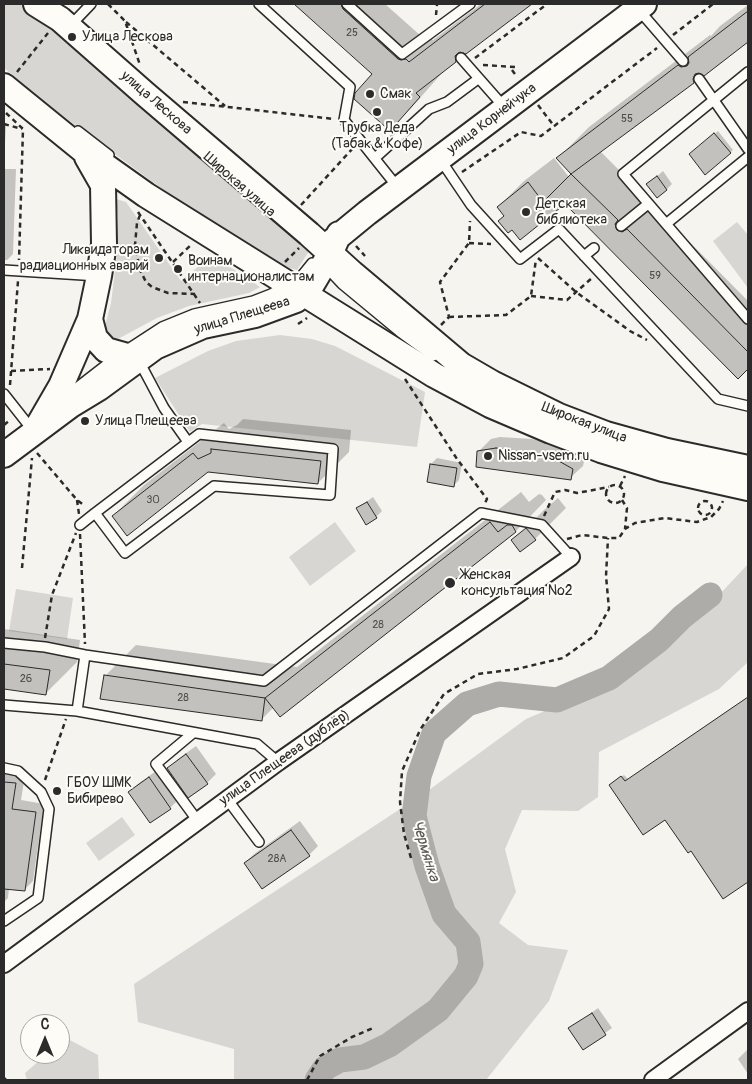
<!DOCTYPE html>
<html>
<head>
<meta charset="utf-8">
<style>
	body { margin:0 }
	#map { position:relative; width:752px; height:1084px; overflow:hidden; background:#f5f4ef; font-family:Pangolin,sans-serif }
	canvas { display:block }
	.frame { position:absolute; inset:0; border:5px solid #2b2b2b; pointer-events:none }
	.north { position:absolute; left:20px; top:1014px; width:50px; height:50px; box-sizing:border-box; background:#fdfcf7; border:1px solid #a9a8a5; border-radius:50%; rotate:0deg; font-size:14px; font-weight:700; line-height:20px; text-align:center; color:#2b2b2b }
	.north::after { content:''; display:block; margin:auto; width:18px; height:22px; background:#2b2b2b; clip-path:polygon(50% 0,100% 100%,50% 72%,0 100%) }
</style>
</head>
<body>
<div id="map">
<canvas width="752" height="1084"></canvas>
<div class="frame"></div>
<div class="north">С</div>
</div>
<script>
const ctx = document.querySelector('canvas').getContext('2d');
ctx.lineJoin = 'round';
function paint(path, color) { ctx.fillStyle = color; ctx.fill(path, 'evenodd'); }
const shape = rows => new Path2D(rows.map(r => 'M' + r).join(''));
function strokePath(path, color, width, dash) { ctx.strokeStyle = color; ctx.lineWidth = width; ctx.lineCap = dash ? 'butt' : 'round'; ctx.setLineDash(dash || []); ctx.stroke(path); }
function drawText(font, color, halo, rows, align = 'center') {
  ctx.font = font + ' Pangolin,sans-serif'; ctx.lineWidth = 4; ctx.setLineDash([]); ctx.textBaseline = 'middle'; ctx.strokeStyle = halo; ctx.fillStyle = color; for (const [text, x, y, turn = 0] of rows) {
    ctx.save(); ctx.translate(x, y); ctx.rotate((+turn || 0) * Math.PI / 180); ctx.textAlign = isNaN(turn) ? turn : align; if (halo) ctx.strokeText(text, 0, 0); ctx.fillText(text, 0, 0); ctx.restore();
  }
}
paint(shape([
	[4,4,24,4,309,251,297,270,289,268,191,210,67,119,4,68],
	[116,199,126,202,181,281,211,256,238,272,260,287,249,293,189,306,157,318,116,340,108,334,105,326,111,303,117,255,118,218],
	[737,222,748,235,748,288,713,241],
	[280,335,312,339,335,346,425,392,417,447,202,424,190,432,155,378,208,351,236,341],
	[335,522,356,551,310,586,289,557],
	[748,564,748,662,719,689,599,752,598,797,578,811,522,810,505,849,516,892,499,923,528,945,568,950,549,1001,486,1080,234,1080,234,1049,138,1022,134,984,429,790,526,719,618,680,705,610],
	[16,589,73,598,67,639,9,631],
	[122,817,135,835,99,861,86,843],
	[66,1038,98,1055,99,1080,27,1080,25,1073,47,1054,60,1054,60,1043]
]), '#d7d6d2');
paint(shape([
	[296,4,385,4,421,36,429,37,433,40,481,4,530,4,466,53,464,52,441,72,442,73,412,107,390,130,374,74],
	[748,5,748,41,704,74,702,73,693,82,600,151,643,194,640,198,642,205,653,205,748,301,748,367,738,377,566,202,505,216,498,207,524,181,554,158,569,177,573,174,558,158,589,127,710,35,711,36,720,26],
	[4,125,6,125,5,143,4,145],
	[718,131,733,150,706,173,693,152],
	[4,169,16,169,13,254,7,260,4,260],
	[663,171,672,184,666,190,654,179],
	[243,419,351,430,349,452,318,483,208,471,113,516,144,485,224,423,229,429,237,425],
	[500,437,532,439,569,448,585,457,583,466,570,478,478,452,491,439],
	[437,458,462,463,459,480,453,486,431,464],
	[521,492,529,502,539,494,542,495,546,500,516,531,280,715,274,707,261,720,105,676,136,645,297,667],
	[373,497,382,511,376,517,358,508],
	[558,498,566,508,535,539,513,541,544,510],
	[4,629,80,640,77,662,46,693,4,687],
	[748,697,748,880,724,897,691,850,666,818,613,782,624,775,628,779],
	[196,746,216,774,207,783,169,768,178,759],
	[159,769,179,799,170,808,130,792,139,783],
	[4,772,25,775,21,800,44,804,33,881,24,890,9,888,8,898,4,902],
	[300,821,318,846,309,855,245,863,254,854],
	[598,1008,612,1028,583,1049,570,1029],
	[748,1049,748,1074,738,1059]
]), '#0003');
strokePath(shape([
	[317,1080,325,1068,340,1060,364,1057,389,1045,438,1010,466,976,471,964,468,942,444,914,427,866,414,816,419,776,434,733,467,704,499,694,557,700,609,678,659,640,682,617,710,595]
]), '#adaca9', 25);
const building = shape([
	[294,4,341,4,343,9,398,59,401,60,406,59,409,62,485,4,532,4,466,54,460,52,457,54,455,56,456,62,416,93,420,97,390,131,354,99,355,93,372,74,294,4],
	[748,11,748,42,704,76,699,73,695,74,693,79,694,83,571,174,556,158,678,65,681,67,687,66,689,63,688,57,748,11],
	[714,133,731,153,705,175,689,154,714,133],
	[571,174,618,220,615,224,617,230,622,232,627,229,748,352,748,369,738,379,565,204,520,240,512,230,508,233,498,221,504,216,497,207,528,182,543,202,571,174],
	[657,176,667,190,657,198,646,184,657,176],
	[496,448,536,454,557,460,573,469,571,480,476,467,477,451,496,448],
	[211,449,321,461,318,484,208,472,127,536,112,516,193,453,198,459,211,453,211,449],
	[430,464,457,468,454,487,427,482,430,464],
	[367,502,377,518,366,525,356,508,367,502],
	[490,522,498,532,507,525,512,525,516,532,280,717,265,698,490,522],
	[526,528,536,540,520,552,511,540,526,528],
	[4,664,50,670,46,695,4,689,4,664],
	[104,675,265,698,262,721,100,699,104,675],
	[748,697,748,882,723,899,691,851,688,853,665,820,643,835,609,785,621,776,625,781,748,697],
	[186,754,208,784,188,798,167,768,186,754],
	[149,777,171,809,150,823,128,792,149,777],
	[4,782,16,783,12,809,36,812,25,891,4,889,4,782],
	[291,830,310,856,262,889,244,863,291,830],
	[592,1013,606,1035,583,1050,568,1028,592,1013]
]);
paint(building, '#c2c1be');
strokePath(building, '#2b2b2b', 1);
const lane = shape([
	[259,4,350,87,344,120,399,189],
	[347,4,402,54,470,4],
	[638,9,683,61],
	[69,27,91,4],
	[461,58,505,108],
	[748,72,623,174,748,319],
	[699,79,748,149],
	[78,131,109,155],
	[375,158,429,109,447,102,478,79],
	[440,159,471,205,520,259,559,229,718,399,748,406],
	[666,224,748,157],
	[621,226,648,204],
	[584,256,594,248],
	[326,267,342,284,400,332,433,356],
	[4,270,98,276],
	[139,361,164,408,188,442],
	[70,393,119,355,162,327,194,314,253,301,271,294,299,279,312,263],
	[4,394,34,432],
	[80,525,95,513,199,434,333,449,330,495,214,486,125,553,95,513],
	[4,643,45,647,85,655,264,681,481,513,542,525,571,557],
	[4,705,77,711,257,744,278,762],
	[77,711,85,655],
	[193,733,156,764,197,820],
	[4,768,18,771,41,792,49,809,38,898,4,921],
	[227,799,259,842]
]);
const street = shape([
	[4,964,278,762,571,557],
	[653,1080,748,1011]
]);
const secondary = shape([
	[36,4,60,19,144,93,309,234,352,273,461,365,492,383,559,416,606,434,667,451,748,468],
	[4,86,84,151,146,195,434,375,490,405,551,431,601,450,663,469,748,488],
	[328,245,367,213,644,4],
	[90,319,95,338,106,350,138,359],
	[39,424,61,386,90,319,99,276,104,244,103,185,87,157],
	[4,455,71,405,99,388,155,347,203,326,255,315,296,300,311,286,330,254,339,234]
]);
strokePath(lane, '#2b2b2b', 12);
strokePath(street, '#2b2b2b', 20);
strokePath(secondary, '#2b2b2b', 28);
strokePath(shape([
	[108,4,125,21,140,65],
	[436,15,437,4],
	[126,22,225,106],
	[673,35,713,4],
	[475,58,547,4],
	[483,65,515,67],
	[512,70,517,77],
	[17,72,48,33],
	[183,102,334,119],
	[538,105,554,126],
	[6,113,23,129,19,260],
	[4,124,22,129],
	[462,172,521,132,541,136,657,48],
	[301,205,353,148],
	[138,212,200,303],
	[140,215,137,223,135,245,140,270,146,282,152,287,168,293,195,294],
	[469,243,491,244],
	[356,246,365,256],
	[538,258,576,292,630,331,647,340],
	[173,262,192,244],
	[285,262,299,248],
	[531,296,567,300,592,278],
	[449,317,506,315,531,296,536,259],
	[298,324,307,318],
	[441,325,449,317,440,282,469,243,470,221],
	[11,371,50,369],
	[405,379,457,459,487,499,485,503],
	[10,385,18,281],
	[4,425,10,420],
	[37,453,77,500,85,506],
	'606 494a9 9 0 1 1 18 0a9 9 0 1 1-18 0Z',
	[620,486,625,476],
	[77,500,79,514],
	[622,500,627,508,625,529],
	'698 508a7 7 0 1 1 14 0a7 7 0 1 1-14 0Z',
	[544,516,555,492,565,490,577,493,609,487],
	[80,534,85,644],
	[567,539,582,535,608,538,619,538,625,529,635,523,665,518,697,522,711,517,719,509,723,501],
	[22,568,32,458],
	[45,638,52,595,76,533],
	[45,780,66,719],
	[411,858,404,834,400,802,402,771,420,730,444,694,478,674,517,669,563,658,594,636,609,609,606,576,608,538],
	[4,1078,6,1080],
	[307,1080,320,1056,352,1037,373,1028]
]), '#2b2b2b', 2.5, [5, 4]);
strokePath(lane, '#fdfcf7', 9);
strokePath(street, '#fdfcf7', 16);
strokePath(secondary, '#fdfcf7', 24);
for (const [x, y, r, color] of [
	[72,37,5,"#2b2b2b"],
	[370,94,5,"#2b2b2b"],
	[377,112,5,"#2b2b2b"],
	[526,212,5,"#2b2b2b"],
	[159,258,5,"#2b2b2b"],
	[178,269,5,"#2b2b2b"],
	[85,421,5,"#2b2b2b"],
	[488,456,5,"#2b2b2b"],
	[450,583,6,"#2b2b2b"],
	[57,791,5,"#2b2b2b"]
]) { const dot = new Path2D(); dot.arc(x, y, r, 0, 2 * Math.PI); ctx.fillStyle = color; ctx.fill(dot); strokePath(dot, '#fdfcf7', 2); }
drawText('11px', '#515050', null, [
	["25",352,33],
	["55",627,119],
	["59",655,276],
	["30",153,500],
	["28",378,625],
	["26",26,679],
	["28",183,698],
	["28А",277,859]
]);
drawText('14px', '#2b2b2b', '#fdfcf7', [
	["Улица Лескова",82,37],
	["Смак",380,94],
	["Трубка Деда",377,128,"center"],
	["(Табак & Кофе)",377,144,"center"],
	["Детская",536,204],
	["библиотека",536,220],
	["Ликвидаторам",149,250,"right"],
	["радиационных аварий",149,266,"right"],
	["Воинам",188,261],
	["интернационалистам",188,277],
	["Улица Плещеева",95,421],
	["Nissan-vsem.ru",498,456],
	["Женская",461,575],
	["консультация №2",461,591],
	["ГБОУ ШМК",67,783],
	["Бибирево",67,799]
], 'left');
drawText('14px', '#2b2b2b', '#fdfcf7', [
	["улица Лескова",156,103,41],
	["улица Корнейчука",492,119,-37],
	["Широкая улица",239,185,41],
	["улица Плещеева",242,316,-17],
	["Широкая улица",584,423,21],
	["улица Плещеева (дублёр)",285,758,-35]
]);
drawText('italic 15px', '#585857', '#fdfcf7', [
	["Чермянка",425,851,73]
]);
</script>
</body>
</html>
